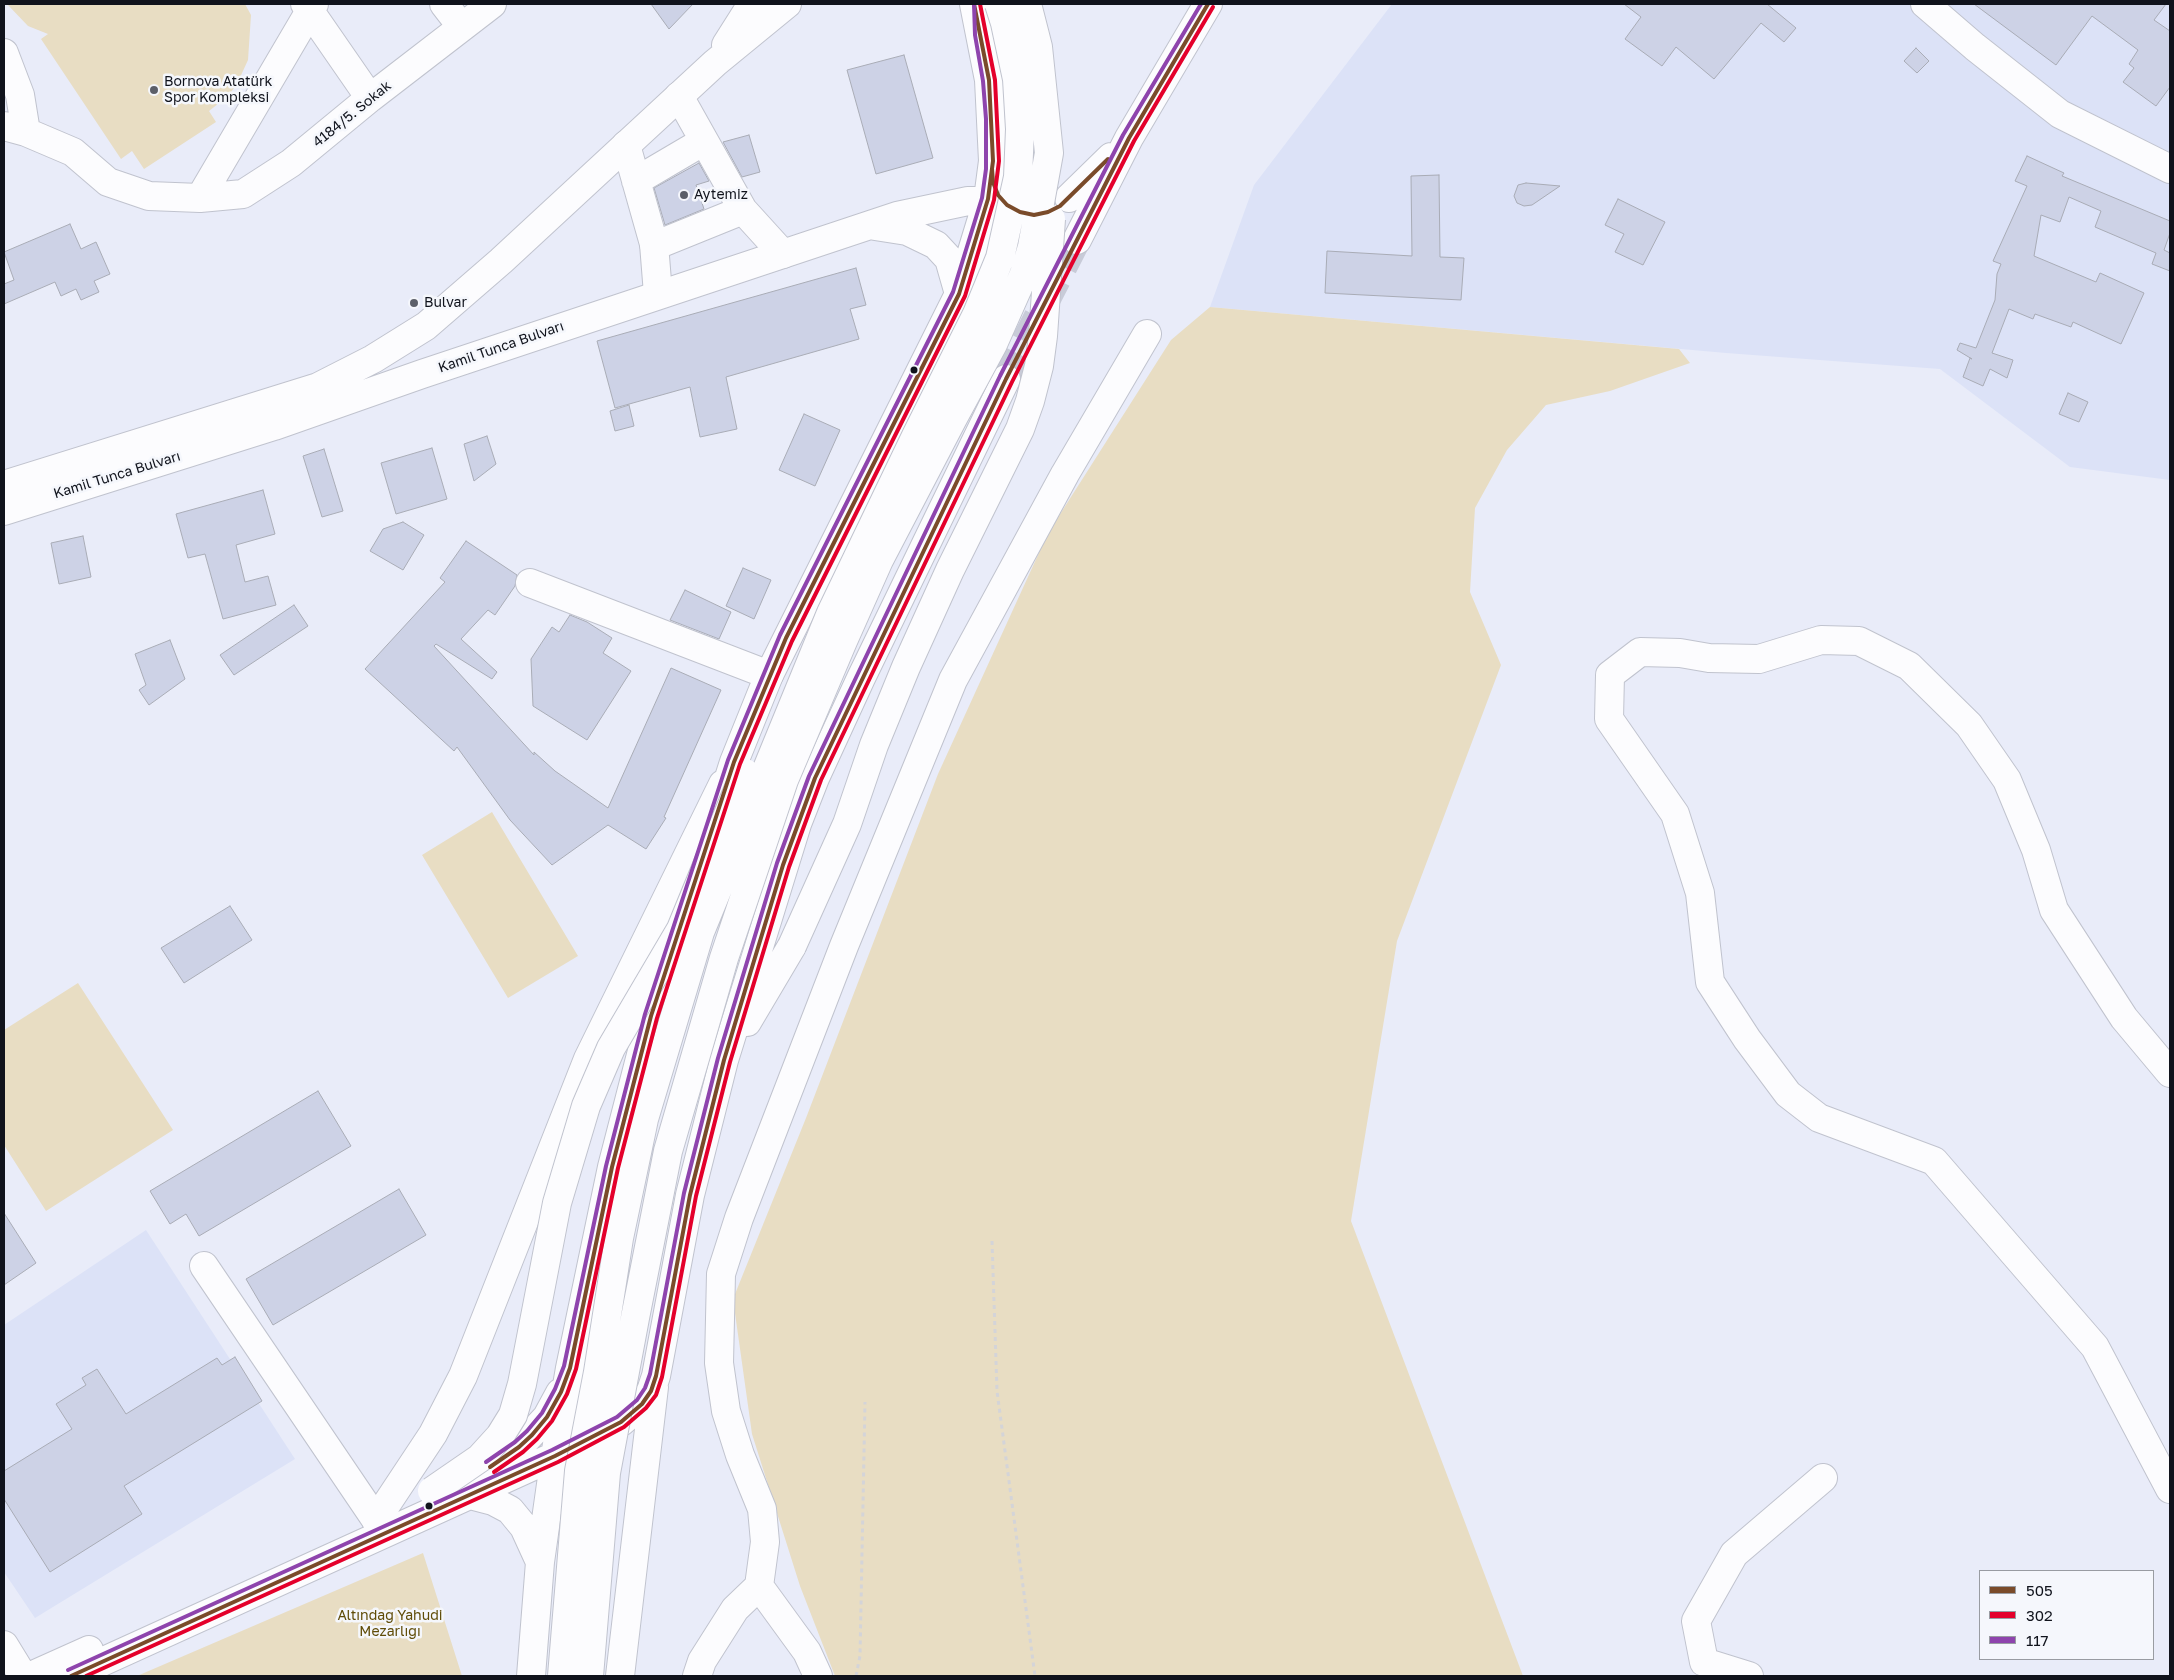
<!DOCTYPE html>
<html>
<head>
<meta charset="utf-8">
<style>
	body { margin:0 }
	#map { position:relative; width:2174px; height:1680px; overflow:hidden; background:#e9ecf9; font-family:"Golos Text",sans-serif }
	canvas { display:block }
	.frame { position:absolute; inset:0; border:5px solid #10131c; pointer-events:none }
	.legend { position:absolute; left:1979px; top:1570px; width:175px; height:90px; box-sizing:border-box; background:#f5f7fc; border:1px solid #999ca2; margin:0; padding:6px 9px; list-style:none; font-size:15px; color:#10131c }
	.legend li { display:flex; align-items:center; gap:10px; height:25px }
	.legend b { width:25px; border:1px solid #999ca2 }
</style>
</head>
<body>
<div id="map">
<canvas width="2174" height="1680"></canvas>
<div class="frame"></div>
<ul class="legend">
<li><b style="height:6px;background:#7a4b2a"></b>505</li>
<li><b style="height:6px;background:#e4002b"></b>302</li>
<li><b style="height:6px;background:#8e44ad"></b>117</li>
</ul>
</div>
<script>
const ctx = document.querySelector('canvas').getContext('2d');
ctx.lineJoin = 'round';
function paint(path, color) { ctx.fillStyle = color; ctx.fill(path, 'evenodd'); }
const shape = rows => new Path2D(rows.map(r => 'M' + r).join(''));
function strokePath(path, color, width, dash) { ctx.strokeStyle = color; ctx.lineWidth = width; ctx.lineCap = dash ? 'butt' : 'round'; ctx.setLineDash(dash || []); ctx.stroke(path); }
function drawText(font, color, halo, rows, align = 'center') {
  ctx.font = font + ' "Golos Text",sans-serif'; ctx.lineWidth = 5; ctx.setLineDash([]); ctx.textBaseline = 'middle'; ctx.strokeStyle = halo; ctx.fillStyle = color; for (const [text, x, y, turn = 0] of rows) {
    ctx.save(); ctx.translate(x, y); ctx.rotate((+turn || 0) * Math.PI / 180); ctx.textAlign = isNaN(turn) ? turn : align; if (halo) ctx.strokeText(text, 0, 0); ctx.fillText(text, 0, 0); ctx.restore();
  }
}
paint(shape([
	[1392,4,2170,4,2170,480,2070,467,1940,369,1726,353,1210,307,1254,185],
	[146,1230,295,1459,35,1618,4,1572,4,1325]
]), '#dce2f7');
paint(shape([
	[7,4,245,4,251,15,248,60,237,84,228,96,209,111,216,122,144,169,132,151,121,159,41,39,48,34,28,26],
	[1210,307,1679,349,1690,363,1610,391,1546,405,1507,450,1475,508,1470,592,1501,665,1397,941,1351,1221,1523,1676,835,1676,800,1586,752,1434,733,1299,806,1118,938,774,1048,533,1171,340],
	[492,812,578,956,508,998,422,855],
	[78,983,173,1130,46,1211,4,1145,4,1030],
	[423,1553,462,1676,137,1676]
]), '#e8ddc3');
const building = shape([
	[651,4,693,4,669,29,651,4],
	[1624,4,1767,4,1796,28,1784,42,1761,23,1714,79,1676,47,1662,66,1625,39,1641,17,1624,4],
	[1974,4,2166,4,2154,20,2170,31,2170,87,2156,106,2123,82,2134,68,2129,64,2138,50,2092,16,2056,65,1974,4],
	[1916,48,1929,61,1917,73,1904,61,1916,48],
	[904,55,933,158,876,174,847,70,904,55],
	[749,135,760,172,742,177,723,142,749,135],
	[2027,156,2064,173,2062,176,2170,221,2170,233,2164,250,2170,253,2170,271,2152,264,2156,253,2095,227,2101,211,2069,197,2060,222,2041,215,2034,256,2096,282,2100,273,2144,293,2121,344,2073,322,2071,327,2035,314,2033,319,2009,309,1992,353,2013,360,2007,378,1990,369,1983,386,1963,377,1970,358,1972,359,1957,350,1960,343,1976,348,1995,300,1997,274,2001,264,1993,261,2027,186,2015,181,2027,156],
	[699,163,709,181,696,185,704,209,665,225,654,188,699,163],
	[1439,175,1440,257,1464,258,1461,300,1325,293,1327,251,1412,256,1411,176,1439,175],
	[1526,183,1560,186,1532,205,1524,206,1517,203,1514,196,1518,185,1526,183],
	[1618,199,1665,222,1643,265,1615,252,1624,234,1605,225,1618,199],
	[70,224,81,249,96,242,110,274,94,281,99,292,81,300,76,289,61,296,55,282,4,304,4,284,14,280,4,252,70,224],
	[856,268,866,305,850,309,859,339,726,377,737,429,700,437,690,387,615,408,597,341,856,268],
	[2068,393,2088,402,2079,422,2059,414,2068,393],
	[629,405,634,426,615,431,610,411,629,405],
	[804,414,840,430,815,486,779,470,804,414],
	[487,436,496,464,474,481,464,444,487,436],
	[432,448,447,499,396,514,381,463,432,448],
	[324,449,343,511,322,517,303,456,324,449],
	[263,490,275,534,236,545,245,582,268,576,276,605,223,619,205,554,188,558,176,514,263,490],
	[403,522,424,535,403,570,370,551,383,529,403,522],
	[83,536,91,577,59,584,51,543,83,536],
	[466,541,517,575,515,586,495,615,488,610,461,639,497,672,492,679,436,644,434,646,534,755,534,752,555,771,608,808,671,668,721,690,664,817,666,818,646,849,608,825,552,865,510,820,457,747,454,751,365,669,445,582,440,578,466,541],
	[743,568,771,580,754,619,726,606,743,568],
	[685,590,731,612,719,639,670,620,685,590],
	[294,605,308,626,234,675,220,655,294,605],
	[570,615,587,622,612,638,603,653,631,671,587,740,533,706,531,659,552,627,559,632,570,615],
	[170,640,185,679,149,705,139,690,146,685,135,654,170,640],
	[230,906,252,940,184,983,161,948,230,906],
	[318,1091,351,1146,199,1236,186,1214,170,1224,150,1191,318,1091],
	[399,1189,426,1235,273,1325,246,1279,399,1189],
	[4,1213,36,1263,4,1285,4,1213],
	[235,1357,262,1401,124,1486,142,1514,50,1572,4,1499,4,1471,72,1429,56,1404,86,1385,82,1378,97,1369,126,1414,217,1358,222,1365,235,1357]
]);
paint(building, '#cdd2e6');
strokePath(building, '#a9acb6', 1);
strokePath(shape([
	[1006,379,1077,240]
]), '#c8cbd8', 28, [28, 14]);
const minor = shape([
	[305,4,370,98],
	[444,4,461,26],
	[1925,4,1975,47,2060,114,2170,169],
	[4,53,20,95,26,132],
	[679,96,743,210,783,254],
	[4,126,26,132,73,152,108,182,149,196,200,198,243,194,291,163,370,98,492,4],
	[626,145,654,244,658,294],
	[636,181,704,141],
	[200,198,314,4],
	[654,246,743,210],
	[530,583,769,675],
	[2170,1073,2124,1018,2054,910,2036,850,2007,780,1969,725,1909,666,1859,641,1821,640,1759,659,1709,658,1680,653,1640,652,1610,675,1609,719,1675,814,1700,893,1710,982,1747,1039,1788,1094,1819,1118,1934,1161,2095,1347,2170,1489],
	[204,1266,376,1520],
	[759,1586,807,1652,818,1676],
	[4,1645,23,1676],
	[697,1676,702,1661,735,1609,759,1586,765,1542,762,1509,740,1455,726,1411,719,1363,721,1274,739,1218,844,946,953,680,1065,474,1147,334],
	[1749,1676,1704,1662,1696,1621,1734,1554,1823,1478]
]);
const major = shape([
	[726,45,752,4],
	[1069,198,1111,157],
	[875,226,907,231,936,245,949,259,959,294],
	[1077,240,1129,138,1208,4],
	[4,485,318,387,373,359,426,326,501,261,715,63,787,4],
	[4,511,274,426,422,374,897,216,968,201,1002,200],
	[721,803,734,762,769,675,959,294,988,199,993,161,989,80,974,4],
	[747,1022,792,946],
	[474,1476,506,1457,519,1447,547,1417,560,1393],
	[470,1495,493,1501,510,1510,524,1527,540,1562],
	[376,1520,433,1434,463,1376,588,1059,723,784],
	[31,1676,89,1650],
	[71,1676,555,1456,621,1422,642,1404,651,1391,656,1376,690,1195,724,1060,797,824,815,778,861,678,1006,379],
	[531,1676,540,1562,555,1456,570,1368,612,1167,651,1016,669,960],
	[620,1676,654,1387]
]);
strokePath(minor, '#c0c3ce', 30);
strokePath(major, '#c0c3ce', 30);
strokePath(shape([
	[992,1241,997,1391,1035,1676],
	[856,1676,860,1656,865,1402]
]), '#d4d4d8', 3, [4, 4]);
strokePath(minor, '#fcfcfe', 28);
strokePath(major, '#fcfcfe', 28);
const majorBridge = shape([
	[792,946,847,824,874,745,906,667,950,570,1020,429,1030,401,1039,366,1043,336,1051,219],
	[432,1491,480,1458,500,1436,513,1415,522,1384,557,1203,586,1106,611,1048,681,929,745,773],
	[562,1676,579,1471,598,1372,619,1238,644,1119,700,932,831,613,916,436,977,314,1000,258,1018,177,1020,129,1017,79,1005,23,999,4],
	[589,1676,606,1473,635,1318,668,1151,724,958,784,780,843,641,879,560,952,420,993,344,1024,274,1032,247,1049,153,1038,47,1027,4]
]);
strokePath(majorBridge, '#c0c3ce', 30, []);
strokePath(majorBridge, '#fcfcfe', 28);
strokePath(shape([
	[992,169,993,182,998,195,1007,205,1020,212,1034,215,1048,212,1060,206,1108,159],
	[490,1467,519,1447,532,1435,547,1417,561,1392,570,1368,612,1167,651,1016,734,762,786,638,959,294,988,199,993,161,989,80,974,4],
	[71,1676,555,1456,621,1422,642,1404,651,1391,656,1376,690,1195,724,1060,783,865,815,778,1006,379,1129,138,1208,4]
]), '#7a4b2a', 4);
strokePath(shape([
	[494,1472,523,1452,537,1439,552,1421,567,1394,576,1369,618,1168,657,1018,740,764,792,641,965,296,994,200,999,161,995,80,980,4],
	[86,1676,558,1462,624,1427,646,1408,656,1395,662,1377,696,1196,730,1062,789,867,821,780,1012,382,1134,141,1213,7]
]), '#e4002b', 4);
strokePath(shape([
	[486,1462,515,1442,527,1431,542,1413,555,1389,564,1366,606,1166,645,1014,728,760,780,635,953,292,982,198,986,169,986,119,983,81,975,35,974,4],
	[68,1670,552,1450,617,1417,637,1400,645,1388,650,1374,684,1193,718,1058,777,863,809,776,1000,376,1123,135,1201,4]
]), '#8e44ad', 4);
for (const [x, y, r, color] of [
	[154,90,5,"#5c5f69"],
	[684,195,5,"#5c5f69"],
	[414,303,5,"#5c5f69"],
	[914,370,4.5,"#10131c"],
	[429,1506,4.5,"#10131c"]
]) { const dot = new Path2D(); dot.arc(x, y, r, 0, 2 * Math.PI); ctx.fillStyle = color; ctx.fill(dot); strokePath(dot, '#f5f7fc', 2); }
drawText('14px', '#10131c', '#f5f7fc', [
	["Bornova Atatürk",164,82],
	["Spor Kompleksi",164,98],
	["Aytemiz",694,195],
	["Bulvar",424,303]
], 'left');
drawText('14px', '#10131c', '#f5f7fc', [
	["4184/5. Sokak",352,114,-39],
	["Kamil Tunca Bulvarı",501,347,-19],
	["Kamil Tunca Bulvarı",117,475,-17]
]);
drawText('14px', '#604c08', '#f5f7fc', [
	["Altındağ Yahudi",390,1616],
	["Mezarlığı",390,1632]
]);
</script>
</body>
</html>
